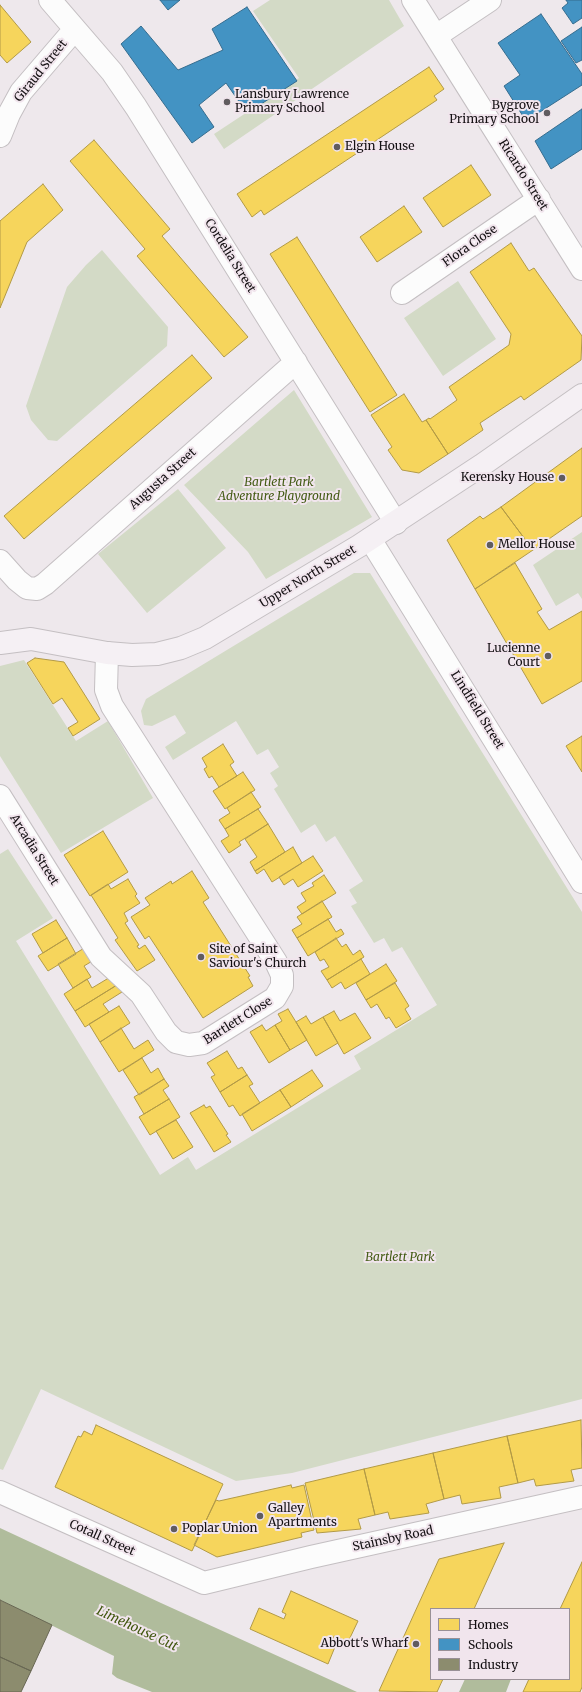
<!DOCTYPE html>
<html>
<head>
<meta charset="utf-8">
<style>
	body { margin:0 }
	#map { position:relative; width:582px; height:1692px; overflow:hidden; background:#eee8ec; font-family:Merriweather,serif }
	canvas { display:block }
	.legend { position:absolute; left:430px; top:1608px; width:140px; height:72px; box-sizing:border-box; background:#f1e5ed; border:1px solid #999096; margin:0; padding:5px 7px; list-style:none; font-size:12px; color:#141013 }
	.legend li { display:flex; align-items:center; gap:8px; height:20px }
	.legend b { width:20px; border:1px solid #999096 }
</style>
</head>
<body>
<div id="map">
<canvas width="582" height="1692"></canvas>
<ul class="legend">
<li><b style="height:11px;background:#f6d55c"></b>Homes</li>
<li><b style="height:11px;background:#4393c3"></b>Schools</li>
<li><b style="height:11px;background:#8c8c6e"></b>Industry</li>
</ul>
</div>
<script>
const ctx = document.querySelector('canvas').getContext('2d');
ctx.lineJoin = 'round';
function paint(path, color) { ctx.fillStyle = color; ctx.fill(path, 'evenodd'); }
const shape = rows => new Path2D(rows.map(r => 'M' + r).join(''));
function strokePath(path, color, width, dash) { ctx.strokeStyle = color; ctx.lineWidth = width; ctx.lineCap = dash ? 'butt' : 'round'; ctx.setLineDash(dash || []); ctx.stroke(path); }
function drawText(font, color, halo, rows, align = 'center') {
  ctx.font = font + ' Merriweather,serif'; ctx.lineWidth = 4; ctx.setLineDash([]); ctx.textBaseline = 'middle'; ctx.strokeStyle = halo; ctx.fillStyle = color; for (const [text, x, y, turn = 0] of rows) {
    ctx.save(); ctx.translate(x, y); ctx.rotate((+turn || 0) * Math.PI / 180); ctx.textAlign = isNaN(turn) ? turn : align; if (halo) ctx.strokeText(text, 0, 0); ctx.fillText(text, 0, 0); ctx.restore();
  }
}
paint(shape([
	[270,0,389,0,404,26,224,149,214,134,299,78,253,11],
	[102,250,168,327,167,346,57,441,48,440,31,420,26,406,67,287,86,265],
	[458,281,496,339,443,376,404,318],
	[294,390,372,517,266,579,248,552,184,485],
	[178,489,226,548,147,613,98,554],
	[582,532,582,599,578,593,556,606,533,565],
	[354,573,370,573,582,912,582,1399,292,1473,236,1481,41,1389,3,1470,0,1469,0,854,8,849,53,918,16,941,160,1175,188,1157,196,1170,361,1069,354,1056,437,1005,402,947,392,952,384,938,374,943,351,906,357,903,349,890,363,881,335,836,326,842,315,824,301,833,274,789,278,786,270,773,279,767,268,749,257,755,236,721,173,760,165,747,186,733,175,715,152,726,144,725,141,711,146,699],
	[24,660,76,741,108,721,153,798,61,853,0,756,0,666]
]), '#d3dac6');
paint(shape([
	[0,1528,161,1603,357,1692,152,1692,117,1678,112,1674,114,1656,0,1600],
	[465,1679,511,1679,506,1692,459,1692]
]), '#b0bc9c');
const homes = shape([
	[0,5,31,42,7,63,0,55,0,5],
	[429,67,444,89,434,96,437,100,264,215,261,210,252,217,237,194,429,67],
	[94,140,170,229,162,236,248,337,224,357,137,256,145,249,70,161,94,140],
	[471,165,491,195,443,227,423,198,471,165],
	[43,184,63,210,27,242,0,308,0,221,43,184],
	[404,206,422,232,377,262,360,237,404,206],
	[297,237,397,395,370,412,270,254,297,237],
	[511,243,529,271,534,268,582,336,581,360,524,400,521,396,480,423,483,430,448,454,426,420,429,418,430,419,457,400,449,387,509,345,511,334,470,272,511,243],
	[192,355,212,378,24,539,4,516,192,355],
	[404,394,422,422,426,420,448,454,419,473,402,470,388,450,392,447,371,415,404,394],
	[582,448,582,516,533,550,501,507,582,448],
	[501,507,533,550,475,589,447,540,480,516,483,519,501,507],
	[515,563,542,609,537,612,549,630,582,611,582,681,542,704,475,589,515,563],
	[35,658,64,662,100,719,73,736,68,728,78,722,62,698,53,704,27,663,35,658],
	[582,736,582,772,566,746,582,736],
	[223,744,234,762,230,765,237,776,219,787,212,776,209,778,204,769,207,767,202,758,223,744],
	[243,772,255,790,225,809,213,791,243,772],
	[251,792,261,807,225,829,219,820,230,813,227,808,251,792],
	[258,809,268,824,239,842,241,845,229,853,221,841,229,836,225,829,258,809],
	[268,824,285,852,255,871,250,862,257,857,245,839,268,824],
	[103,831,128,872,90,896,64,855,103,831],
	[293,847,302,863,272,882,264,869,257,874,255,871,293,847],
	[313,856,323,871,298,887,293,879,284,885,279,877,313,856],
	[192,871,209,898,203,902,250,976,248,977,253,986,203,1018,149,936,145,939,131,917,150,905,145,898,171,881,172,884,192,871],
	[324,875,336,893,302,914,297,907,306,901,301,893,314,886,312,883,324,875],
	[128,879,137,894,135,896,140,903,124,913,128,921,125,923,139,945,137,946,139,949,145,945,155,960,137,971,115,940,118,938,91,895,108,884,111,889,128,879],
	[322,901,332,917,297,938,292,930,302,924,297,917,322,901],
	[328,919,336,932,341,929,344,934,308,956,297,938,328,919],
	[56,920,67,938,43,953,32,934,56,920],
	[67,938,76,954,48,971,38,956,67,938],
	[336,938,342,947,346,944,353,955,360,950,364,957,327,980,321,971,329,967,324,959,320,961,315,952,336,938],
	[86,947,94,960,84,966,91,977,73,988,58,964,86,947],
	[361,959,370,974,345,989,341,982,332,988,327,980,361,959],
	[386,964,397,981,366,1000,356,983,386,964],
	[112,976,117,985,75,1011,64,994,87,979,92,988,112,976],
	[395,983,409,1006,405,1009,411,1019,396,1028,389,1017,386,1019,377,1004,371,1008,366,1000,395,983],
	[117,985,122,992,103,1004,109,1012,85,1027,75,1011,117,985],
	[119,1006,130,1023,100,1042,89,1024,119,1006],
	[288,1009,307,1040,290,1050,275,1025,282,1021,278,1014,288,1009],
	[334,1011,340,1021,355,1013,371,1038,344,1054,323,1017,334,1011],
	[306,1016,311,1024,323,1017,338,1043,316,1056,296,1022,306,1016],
	[262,1025,266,1031,275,1025,290,1050,269,1063,250,1032,262,1025],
	[121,1028,134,1049,148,1040,154,1050,119,1072,100,1042,121,1028],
	[227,1051,238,1069,242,1067,247,1075,220,1092,211,1077,215,1075,207,1063,227,1051],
	[142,1058,151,1073,158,1068,164,1079,139,1095,123,1070,142,1058],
	[312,1070,323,1086,291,1107,280,1090,312,1070],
	[247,1075,253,1084,249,1086,260,1103,240,1116,233,1105,229,1107,220,1092,247,1075],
	[164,1079,169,1086,163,1090,169,1099,144,1114,134,1097,164,1079],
	[280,1090,291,1107,252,1131,242,1114,280,1090],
	[169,1099,180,1117,150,1135,139,1117,169,1099],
	[204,1105,206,1108,210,1106,228,1134,226,1135,231,1142,214,1152,190,1113,204,1105],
	[176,1120,193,1147,173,1159,156,1131,176,1120],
	[581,1420,582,1468,571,1470,574,1481,536,1486,534,1479,518,1483,507,1436,581,1420],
	[96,1425,223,1484,192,1551,55,1487,78,1436,81,1437,84,1431,92,1435,96,1425],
	[507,1436,518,1483,499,1487,501,1498,462,1504,460,1495,444,1499,433,1453,507,1436],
	[433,1453,444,1499,426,1504,429,1513,390,1519,388,1512,375,1515,364,1469,433,1453],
	[364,1469,375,1515,358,1519,361,1529,317,1533,305,1483,364,1469],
	[291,1485,292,1488,304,1485,314,1530,301,1533,302,1537,217,1557,194,1545,216,1500,219,1501,291,1485],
	[504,1543,474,1609,431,1609,431,1679,443,1679,437,1692,379,1691,439,1559,504,1543],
	[582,1562,582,1687,580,1692,523,1692,529,1679,569,1679,569,1609,560,1609,582,1562],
	[291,1591,358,1621,348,1642,334,1636,333,1640,337,1642,328,1664,250,1629,259,1608,284,1619,286,1614,282,1612,291,1591]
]);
paint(homes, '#f6d55c');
strokePath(homes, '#b29a46', 1);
const schools = shape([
	[160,0,180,0,168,10,160,0],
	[566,0,582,0,582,18,573,24,562,8,568,3,566,0],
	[247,7,297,81,247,113,226,83,199,105,214,127,192,143,121,44,141,26,178,70,223,50,212,29,247,7],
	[541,14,582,74,582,85,526,121,504,86,520,75,498,43,541,14],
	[582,27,582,60,576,63,561,41,582,27],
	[582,109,582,149,551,169,535,141,582,109]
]);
paint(schools, '#4393c3');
strokePath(schools, '#356c8e', 1);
const industry = shape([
	[0,1600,52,1625,31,1671,0,1657,0,1600],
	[0,1657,31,1671,21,1692,0,1692,0,1657]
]);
paint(industry, '#8c8c6e');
strokePath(industry, '#686753', 1);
const street = shape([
	[50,0,112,72,136,107,396,523],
	[413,0,582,269],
	[436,36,490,0],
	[0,136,9,114,21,92,75,29],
	[402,293,539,199],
	[370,539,582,882],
	[0,561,17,580,27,588,37,589,45,584,296,362],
	[0,796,101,957,141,994,166,1032,176,1042,189,1045,203,1043,275,998,282,986,282,975,276,962,112,706,106,690,107,653],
	[0,1492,204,1583,311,1557,582,1497]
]);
const secondary = shape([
	[0,643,31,639,107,653,132,655,157,654,181,648,205,638,359,546,482,465,582,395]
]);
strokePath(street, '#c4bfc2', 24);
strokePath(secondary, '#c4bfc2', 24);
strokePath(street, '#fcfcfc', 22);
strokePath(secondary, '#f5f0f4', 22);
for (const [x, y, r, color] of [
	[227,102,4,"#605c5f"],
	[547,113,4,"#605c5f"],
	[337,147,4,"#605c5f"],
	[562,478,4,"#605c5f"],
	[490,545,4,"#605c5f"],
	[548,656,4,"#605c5f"],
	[201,957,4,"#605c5f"],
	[260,1516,4,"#605c5f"],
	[174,1529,4,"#605c5f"],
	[416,1644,4,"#605c5f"]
]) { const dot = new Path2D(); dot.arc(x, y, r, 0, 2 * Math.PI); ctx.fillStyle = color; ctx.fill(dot); strokePath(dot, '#f1e5ed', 1.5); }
drawText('12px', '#141013', '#f1e5ed', [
	["Giraud Street",41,71,-51],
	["Ricardo Street",523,175,58],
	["Flora Close",470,246,-35],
	["Cordelia Street",230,256,58],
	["Augusta Street",163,479,-42],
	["Upper North Street",308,577,-31],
	["Lindfield Street",477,710,58],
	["Arcadia Street",34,850,58],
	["Bartlett Close",238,1021,-32],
	["Cotall Street",102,1538,24],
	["Stainsby Road",393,1539,-12]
]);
drawText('12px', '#141013', '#f1e5ed', [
	["Lansbury Lawrence",235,95],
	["Primary School",235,109],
	["Bygrove",539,106,"right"],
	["Primary School",539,120,"right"],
	["Elgin House",345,147],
	["Kerensky House",554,478,"right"],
	["Mellor House",498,545],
	["Lucienne",540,649,"right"],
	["Court",540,663,"right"],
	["Site of Saint",209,950],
	["Saviour's Church",209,964],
	["Galley",268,1509],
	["Apartments",268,1523],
	["Poplar Union",182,1529],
	["Abbott's Wharf",408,1644,"right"]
], 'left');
drawText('italic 12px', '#445c15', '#f1e5ed', [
	["Bartlett Park",279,483],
	["Adventure Playground",279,497],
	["Bartlett Park",400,1258]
]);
drawText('italic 13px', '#3f560d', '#f1e5ed', [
	["Limehouse Cut",137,1629,25]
]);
</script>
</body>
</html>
